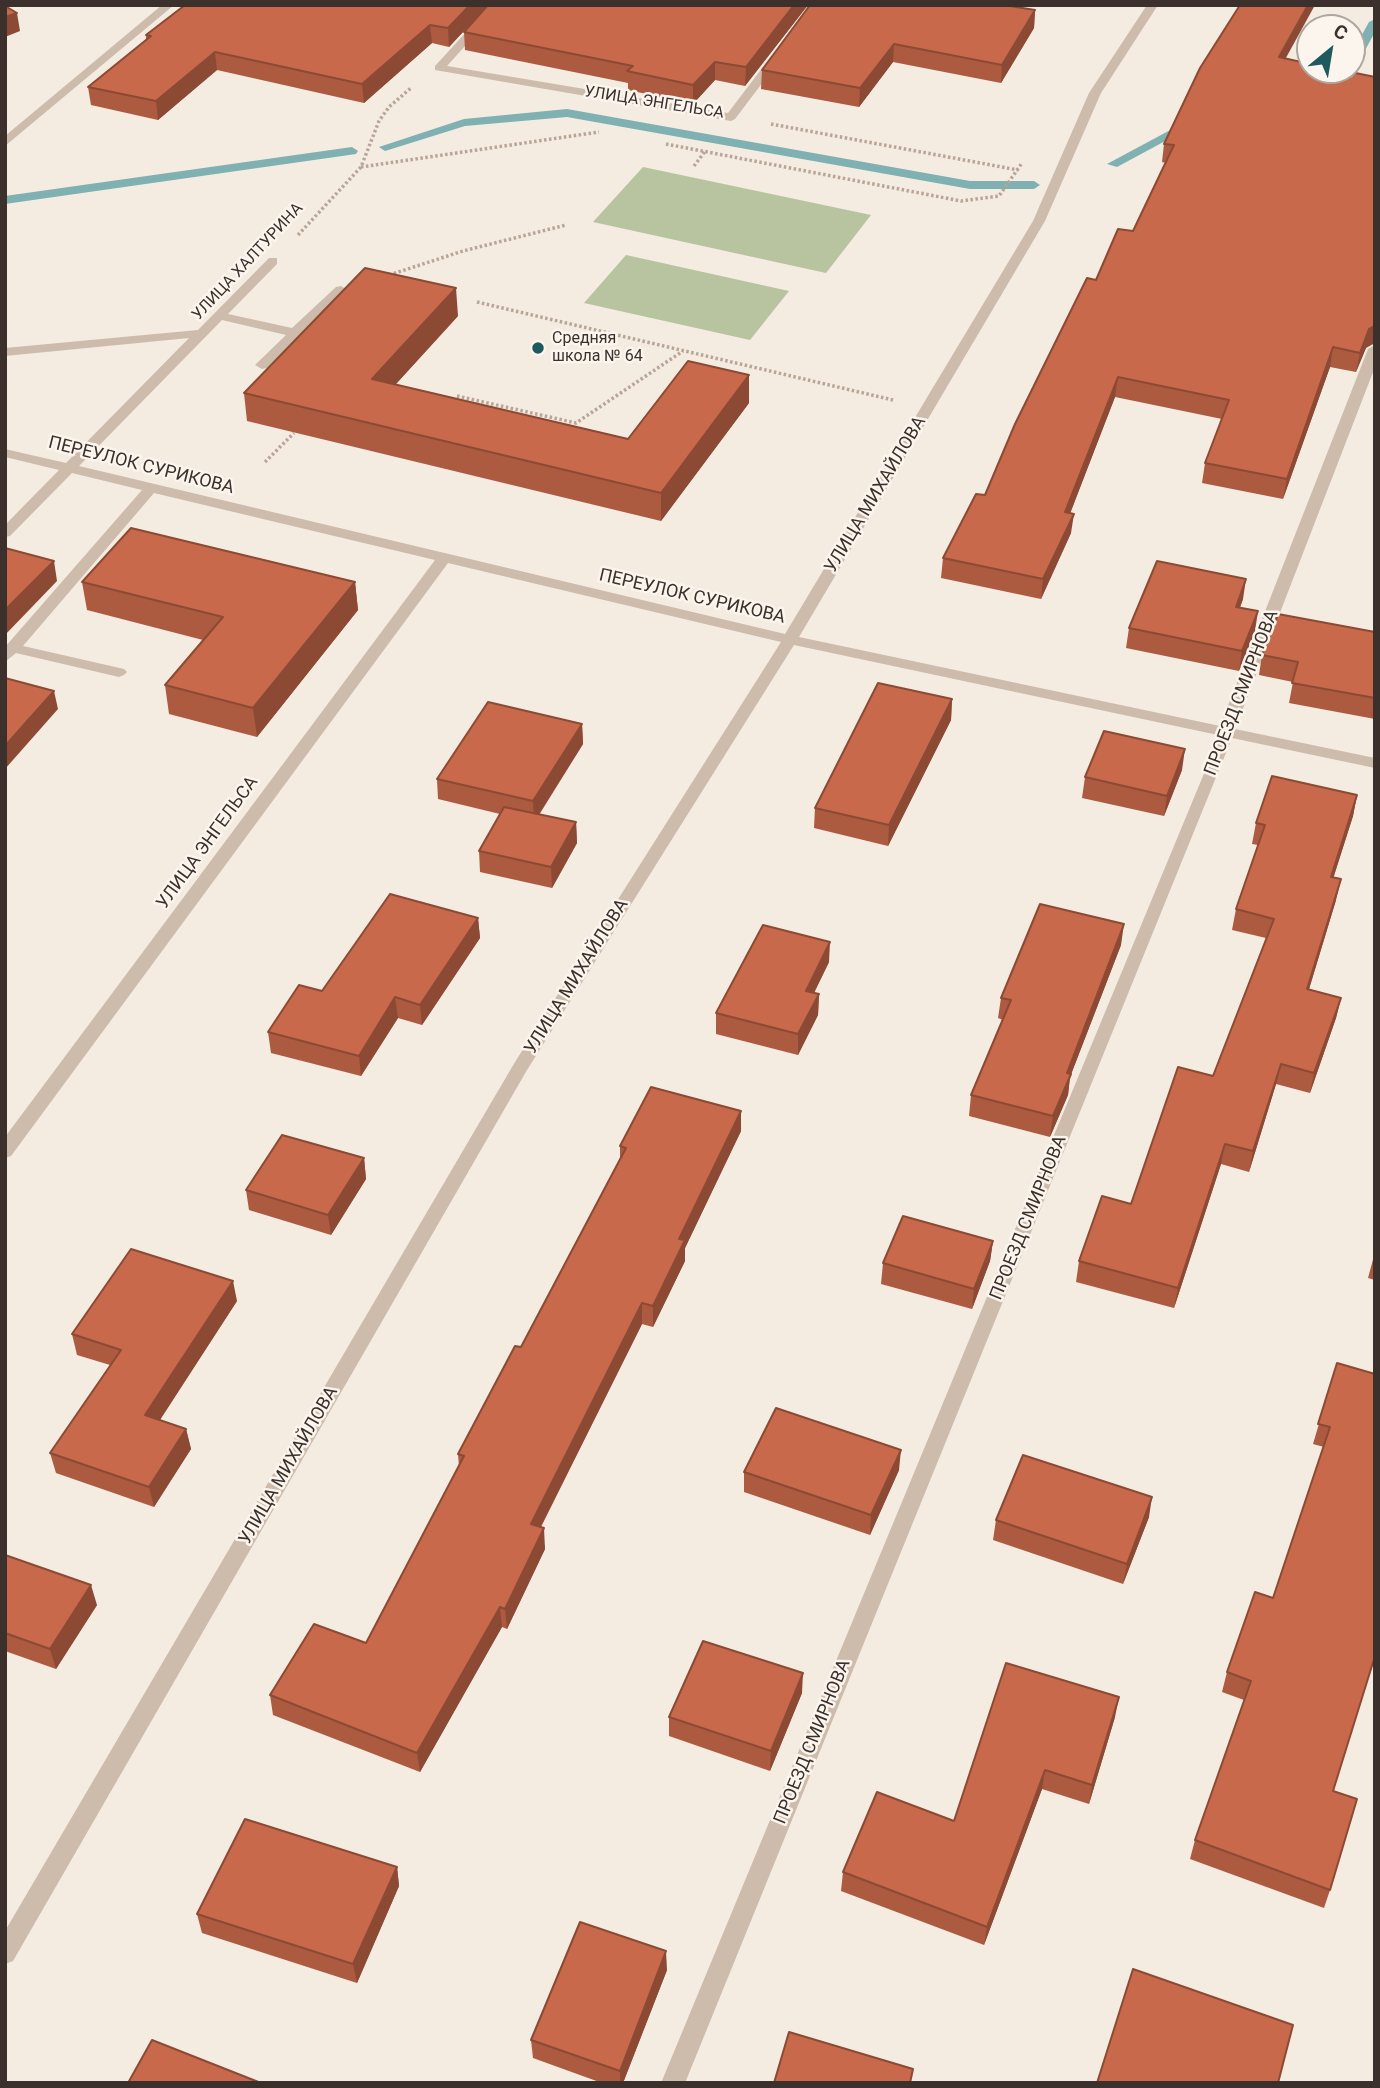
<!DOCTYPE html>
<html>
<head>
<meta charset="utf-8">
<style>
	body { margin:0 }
	#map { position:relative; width:1380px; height:2088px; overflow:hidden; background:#f4ebe1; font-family:Roboto,sans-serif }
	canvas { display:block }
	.frame { position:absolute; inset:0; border:7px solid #3b302b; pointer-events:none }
	.north { position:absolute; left:1296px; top:14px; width:70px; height:70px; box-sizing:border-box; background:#fbf5ee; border:2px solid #aea6a0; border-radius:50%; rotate:30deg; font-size:19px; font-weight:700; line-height:28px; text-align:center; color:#3b302b }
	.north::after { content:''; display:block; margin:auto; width:24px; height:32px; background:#1f5a5e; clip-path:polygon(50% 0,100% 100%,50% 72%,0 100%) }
</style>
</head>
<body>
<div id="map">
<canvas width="1380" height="2088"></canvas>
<div class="frame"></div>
<div class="north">С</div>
</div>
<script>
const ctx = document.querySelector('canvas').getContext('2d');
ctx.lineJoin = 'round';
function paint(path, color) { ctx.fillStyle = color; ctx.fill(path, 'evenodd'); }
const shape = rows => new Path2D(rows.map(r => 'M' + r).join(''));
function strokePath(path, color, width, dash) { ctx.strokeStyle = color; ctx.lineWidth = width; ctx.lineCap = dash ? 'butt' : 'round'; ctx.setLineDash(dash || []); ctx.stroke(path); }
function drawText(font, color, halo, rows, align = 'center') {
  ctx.font = font + ' Roboto,sans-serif'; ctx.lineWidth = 5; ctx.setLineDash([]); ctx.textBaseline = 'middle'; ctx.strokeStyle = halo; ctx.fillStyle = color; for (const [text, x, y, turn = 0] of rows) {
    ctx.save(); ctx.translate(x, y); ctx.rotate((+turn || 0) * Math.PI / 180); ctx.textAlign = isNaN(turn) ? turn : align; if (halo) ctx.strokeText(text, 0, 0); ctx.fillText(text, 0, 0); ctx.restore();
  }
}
paint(shape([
	[643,167,871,215,826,273,593,222],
	[626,255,789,291,750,340,584,303]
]), '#b8c4a0');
paint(shape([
	[1375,19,1375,32,1358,63,1352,66,1352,53,1369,22,1375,19],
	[567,109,970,181,1034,181,1040,185,1034,189,970,189,567,117,465,126,385,151,379,147,464,119,567,109],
	[1189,120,1195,124,1193,126,1117,167,1107,164,1189,120],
	[352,147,358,151,356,154,5,204,5,196,352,147]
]), '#7fb0b2');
strokePath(shape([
	[771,124,1018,170],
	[666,144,961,201,999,196,1022,163],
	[694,166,706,150],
	[361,167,599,132],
	[298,235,361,167,379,121,389,107,412,87],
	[389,275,463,251,566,225],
	[477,302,893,400],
	[457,396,576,423,683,351],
	[265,462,294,433]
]), '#b9a596', 3.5, [2.5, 2.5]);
paint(shape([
	[162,5,174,5,5,146,5,136,162,5],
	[491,5,502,5,447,66,728,113,772,55,782,57,735,119,731,121,435,70,435,66,491,5],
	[1147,5,1158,5,1101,93,1045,221,799,637,1220,726,1368,349,1375,345,1375,367,1235,729,1375,758,1375,768,1232,738,685,2083,661,2083,1215,747,1218,735,794,645,527,1070,13,1961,5,1964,5,1931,515,1062,781,642,448,563,11,1156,5,1158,5,1137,435,560,154,493,23,646,124,669,127,672,124,675,119,677,16,653,5,662,5,647,142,490,72,473,10,536,5,537,5,525,59,470,5,457,5,449,66,463,189,338,5,356,5,348,198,330,269,258,277,258,277,264,228,314,292,328,336,287,341,286,347,290,267,368,262,369,255,365,286,335,222,320,79,466,785,634,1033,221,1089,93,1147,5]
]), '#cdbbac');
paint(shape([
	[185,5,808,5,745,86,715,80,693,104,628,90,628,83,465,50,464,32,477,17,449,47,432,43,364,103,217,70,158,120,91,105,88,87,146,40,146,35],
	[1035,10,1034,28,1001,83,893,62,859,107,761,89,762,70],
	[1286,59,1366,348,1356,372,1330,367,1283,499,1202,483,1205,463,1222,419,1115,397,1070,513,1071,533,1041,599,941,578,943,558,985,495,1096,280,1133,231,1166,163,1162,162,1164,144],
	[458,316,395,385,628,439,749,403,661,521,247,421,244,393],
	[82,582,355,582,358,610,257,737,169,714,165,685,203,640,87,610],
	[1243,599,1240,607,1255,631,1239,671,1126,648,1129,628],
	[1375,632,1375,719,1289,703,1293,682,1259,675,1262,655],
	[952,699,951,720,888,846,814,828,815,808],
	[582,724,583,744,539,815,576,822,577,843,552,888,480,872,479,851,500,814,438,799,437,779],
	[1182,770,1164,816,1082,798,1085,777],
	[1357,795,1353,816,1333,878,1336,900,1309,989,1341,998,1336,1018,1310,1093,1276,1084,1249,1172,1221,1164,1174,1308,1076,1282,1079,1261,1131,1204,1213,1076,1266,938,1232,930,1236,909,1258,845,1252,844,1256,823],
	[478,918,480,938,422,1025,398,1018,361,1076,271,1053,268,1032,322,991],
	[1121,945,1070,1077,1068,1095,1050,1137,969,1116,971,1095,1003,1020,998,1018,1001,998],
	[829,962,814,993,819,994,818,1015,798,1055,716,1034,716,1013],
	[741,1131,685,1248,685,1261,653,1327,642,1324,541,1527,545,1549,507,1629,502,1627,420,1772,273,1715,270,1695,366,1643,459,1467,458,1454,521,1347,620,1160,620,1146],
	[364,1158,366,1179,331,1235,249,1210,246,1190],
	[993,1241,990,1261,972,1309,881,1284,883,1263],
	[1375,1252,1375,1280,1368,1278],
	[237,1301,160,1420,186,1429,191,1449,154,1507,56,1473,50,1453,110,1365,77,1355,72,1334],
	[1337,1363,1333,1791,1330,1890,1324,1908,1190,1859,1195,1840,1244,1700,1222,1692,1227,1672,1273,1598,1324,1447,1313,1444],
	[899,1470,870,1535,744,1492,744,1472],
	[1149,1517,1123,1584,993,1540,996,1520],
	[5,1555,97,1605,56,1669,5,1651],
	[802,1693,770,1771,669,1736,669,1717],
	[1115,1717,1089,1804,1042,1789,984,1945,841,1891,843,1872,954,1821],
	[397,1867,399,1886,357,1983,202,1933,197,1914],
	[667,1970,623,2083,602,2083,533,2058,531,2040]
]), '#ac5a40');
paint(shape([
	[470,5,488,5,449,47,448,28],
	[794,5,808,5,745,86,746,67],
	[1308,5,1315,5,1276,76,1279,57],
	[1035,10,1034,28,1001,83,1002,65],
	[17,13,20,31,5,37,5,17],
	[430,25,432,43,364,103,362,84],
	[894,44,893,62,859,107,860,88],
	[215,52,217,70,158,120,156,101],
	[715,62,715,80,693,104,693,85],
	[456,288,458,316,375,407,372,379],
	[1375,326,1375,343,1366,348,1356,372,1360,353,1369,329],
	[1333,347,1330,367,1283,499,1287,479],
	[749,375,749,403,661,521,661,493],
	[1118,377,1115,397,1063,532,1065,512],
	[1074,514,1071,533,1041,599,1043,579],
	[54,561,57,581,5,635,5,610],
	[1246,579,1243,599,1233,627,1236,607],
	[355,582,358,610,257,737,253,708],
	[1258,611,1255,631,1239,671,1242,651],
	[54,691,58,709,5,769,5,746],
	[952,699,951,720,888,846,889,825],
	[582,724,583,744,534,822,533,801],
	[1185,749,1182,770,1164,816,1167,796],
	[1357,795,1353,816,1327,898,1331,877],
	[576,822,577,843,552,888,551,867],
	[1341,879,1336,900,1303,1009,1307,989],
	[478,918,480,938,422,1025,420,1005],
	[1124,924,1121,945,1070,1077,1068,1095,1050,1137,1053,1116,1067,1073],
	[830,942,829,962,805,1011,806,991],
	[819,994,818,1015,798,1055,798,1034],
	[395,997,398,1018,361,1076,359,1056],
	[1341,998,1336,1018,1310,1093,1314,1073],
	[1281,1064,1276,1084,1249,1172,1253,1151],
	[741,1111,741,1131,685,1248,685,1261,653,1327,653,1306,679,1239],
	[1225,1144,1221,1164,1174,1308,1178,1288],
	[364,1158,366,1179,331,1235,328,1215],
	[993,1241,990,1261,972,1309,974,1289],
	[233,1281,237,1301,150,1435,145,1415],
	[642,1303,642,1324,532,1544,531,1524],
	[186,1429,191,1449,154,1507,149,1487],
	[901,1450,899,1470,870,1535,871,1515],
	[1152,1497,1149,1517,1123,1584,1127,1564],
	[544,1528,545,1549,507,1629,505,1609],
	[91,1585,97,1605,56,1669,50,1649],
	[500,1607,502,1627,420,1772,417,1753],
	[803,1673,802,1693,770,1771,771,1751],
	[1119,1697,1115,1717,1089,1804,1092,1785],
	[1045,1770,1042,1789,984,1945,987,1927],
	[397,1867,399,1886,357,1983,353,1964],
	[666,1951,667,1970,623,2083,620,2083,620,2071]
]), '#8c4a34');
const building = shape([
	[185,5,470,5,448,28,430,25,362,84,215,52,156,101,88,87,151,36,146,35,185,5],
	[488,5,794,5,746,67,715,62,693,85,627,71,633,66,464,32,488,5],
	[810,5,1004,5,1035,10,1002,65,894,44,860,88,762,70,810,5],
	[1240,5,1308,5,1279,57,1310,64,1310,70,1341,70,1375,77,1375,326,1369,329,1360,353,1333,347,1287,479,1205,463,1229,400,1118,377,1065,512,1074,514,1043,579,943,558,976,494,985,495,1015,424,1087,278,1096,280,1118,229,1133,231,1174,145,1164,144,1200,68,1240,5],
	[5,6,17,13,5,17,5,6],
	[365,268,456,288,372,379,628,439,688,361,749,375,661,493,244,393,365,268],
	[131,528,355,582,253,708,165,685,223,617,82,582,131,528],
	[5,548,54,561,5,610,5,548],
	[1157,561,1246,579,1236,607,1258,611,1242,651,1129,628,1157,561],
	[1278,614,1375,632,1375,698,1292,683,1298,662,1262,655,1278,614],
	[5,678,54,691,5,746,5,678],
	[878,683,952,699,889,825,815,808,878,683],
	[488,702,582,724,533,801,437,779,488,702],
	[1104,731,1185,749,1167,796,1085,777,1104,731],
	[1272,776,1357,795,1331,877,1341,879,1307,989,1341,998,1314,1073,1281,1064,1253,1151,1225,1144,1178,1288,1079,1261,1102,1196,1131,1204,1178,1067,1213,1076,1274,919,1236,909,1265,825,1256,823,1272,776],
	[504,807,576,822,551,867,479,851,504,807],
	[390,894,478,918,420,1005,395,997,359,1056,268,1032,299,985,322,991,390,894],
	[1040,904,1124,924,1067,1073,1071,1074,1053,1116,971,1095,1011,1000,1001,998,1040,904],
	[763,925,830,942,806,991,819,994,798,1034,716,1013,763,925],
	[651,1087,741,1111,679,1239,685,1240,653,1306,642,1303,531,1524,544,1528,505,1609,500,1607,417,1753,270,1695,314,1624,366,1643,464,1456,458,1454,515,1346,521,1347,626,1148,620,1146,651,1087],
	[282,1135,364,1158,328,1215,246,1190,282,1135],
	[903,1216,993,1241,974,1289,883,1263,903,1216],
	[131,1249,233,1281,145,1415,186,1429,149,1487,50,1453,121,1350,72,1334,131,1249],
	[1337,1363,1375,1374,1375,1656,1333,1791,1357,1799,1330,1890,1195,1840,1251,1681,1227,1672,1255,1592,1273,1598,1330,1427,1318,1424,1337,1363],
	[776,1408,901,1450,871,1515,744,1472,776,1408],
	[1023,1455,1152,1497,1127,1564,996,1520,1023,1455],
	[5,1555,91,1585,50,1649,5,1633,5,1555],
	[703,1641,803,1673,771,1751,669,1717,703,1641],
	[1006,1663,1119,1697,1092,1785,1045,1770,987,1927,843,1872,877,1792,954,1821,1006,1663],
	[245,1819,397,1867,353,1964,197,1914,245,1819],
	[580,1922,666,1951,620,2071,531,2040,580,1922],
	[1133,1969,1293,2025,1278,2083,1097,2083,1133,1969],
	[789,2032,913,2069,910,2083,774,2083,789,2032],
	[152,2040,261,2083,128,2083,152,2040]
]);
paint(building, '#c8694b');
strokePath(building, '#8c4a34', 2);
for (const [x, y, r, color] of [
	[538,348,7,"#1f5a5e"]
]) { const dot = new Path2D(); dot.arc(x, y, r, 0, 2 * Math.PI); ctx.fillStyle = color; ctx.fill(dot); strokePath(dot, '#fbf5ee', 2.5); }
drawText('16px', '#3b302b', '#fbf5ee', [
	["УЛИЦА ЭНГЕЛЬСА",654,103,9],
	["УЛИЦА ХАЛТУРИНА",248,262,-47]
]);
drawText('16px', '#3b302b', '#fbf5ee', [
	["Средняя",552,339],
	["школа № 64",552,357]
], 'left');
drawText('18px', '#3b302b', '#fbf5ee', [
	["ПЕРЕУЛОК СУРИКОВА",141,466,14],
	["УЛИЦА МИХАЙЛОВА",876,495,-59],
	["ПЕРЕУЛОК СУРИКОВА",692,597,13],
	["ПРОЕЗД СМИРНОВА",1242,693,-69],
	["УЛИЦА ЭНГЕЛЬСА",208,843,-54],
	["УЛИЦА МИХАЙЛОВА",577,977,-58],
	["ПРОЕЗД СМИРНОВА",1029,1218,-68],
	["УЛИЦА МИХАЙЛОВА",289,1466,-60],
	["ПРОЕЗД СМИРНОВА",813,1742,-68]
]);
</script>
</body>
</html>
